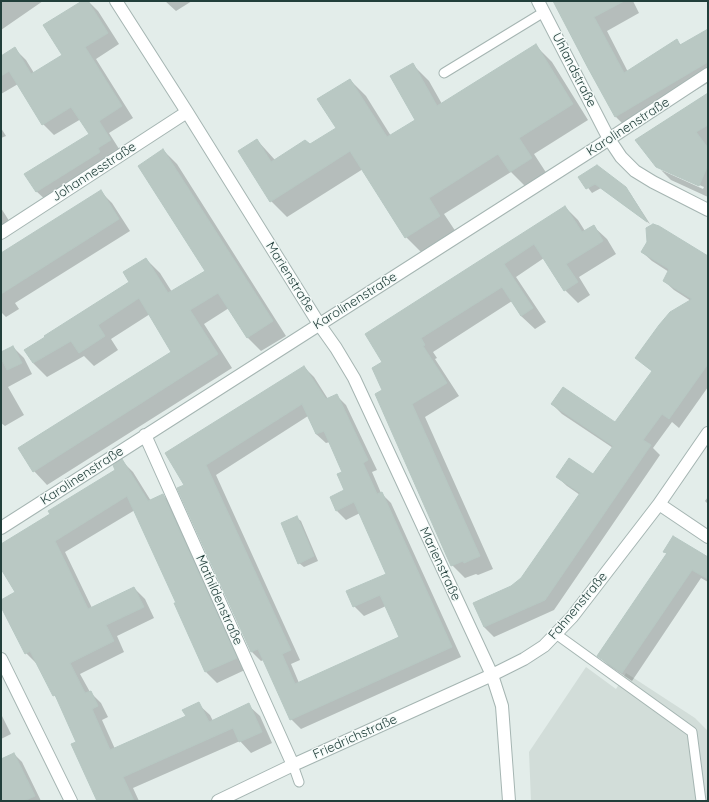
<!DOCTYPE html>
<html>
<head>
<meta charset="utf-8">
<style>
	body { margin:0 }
	#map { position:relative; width:709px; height:802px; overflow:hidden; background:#e3edea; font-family:Quicksand,sans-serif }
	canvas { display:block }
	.frame { position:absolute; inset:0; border:2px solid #223f3b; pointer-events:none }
</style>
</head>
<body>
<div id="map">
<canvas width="709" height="802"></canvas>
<div class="frame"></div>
</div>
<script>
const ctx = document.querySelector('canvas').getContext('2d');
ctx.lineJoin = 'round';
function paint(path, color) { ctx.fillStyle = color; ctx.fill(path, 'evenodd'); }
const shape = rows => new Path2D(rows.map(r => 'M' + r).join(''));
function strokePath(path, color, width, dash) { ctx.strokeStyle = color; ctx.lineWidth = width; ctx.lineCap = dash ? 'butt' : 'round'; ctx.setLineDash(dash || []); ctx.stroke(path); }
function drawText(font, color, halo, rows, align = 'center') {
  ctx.font = font + ' Quicksand,sans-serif'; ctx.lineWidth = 3; ctx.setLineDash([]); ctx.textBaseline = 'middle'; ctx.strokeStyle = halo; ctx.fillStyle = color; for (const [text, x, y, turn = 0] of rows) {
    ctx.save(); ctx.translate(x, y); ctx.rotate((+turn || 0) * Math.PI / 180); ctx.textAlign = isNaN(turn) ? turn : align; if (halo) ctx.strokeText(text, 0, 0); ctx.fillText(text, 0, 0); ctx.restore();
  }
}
paint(shape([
	[586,667,616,689,626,673,695,718,708,731,708,801,531,801,529,752]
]), '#d2ddd9');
paint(shape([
	[1,1,43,1,1,30],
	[84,1,88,1,98,11,119,44,96,59,133,118,109,133,121,152,48,202,36,191,90,134,81,119,54,135,43,124,18,84,1,94,1,57,15,49,26,60,34,73,63,55],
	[165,1,192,1,176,11],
	[554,1,633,1,639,13,607,31,628,72,677,41,681,45,708,30,708,83,629,130,616,117,588,68],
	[536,46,552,62,588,120,534,154,547,174,526,187,511,172,444,214,456,232,422,253,406,237,363,169,287,217,271,201,257,140,275,160,310,146,337,128,350,80,366,96,391,136,416,121,413,65,429,81,442,104],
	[708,94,708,197,671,180,661,170,703,189,704,187,660,168,660,169,657,166],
	[1,128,6,136,1,138],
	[163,150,177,164,286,336,261,351,247,337,229,308,204,324,232,368,47,485,34,471,172,352,150,314,111,339,118,350,94,366,84,356,47,377,33,363,130,282,146,259,160,273,172,292,206,271],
	[580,177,625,188,630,193,650,224,601,188,592,193],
	[101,192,112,203,130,231,15,303,19,309,6,317,1,312,1,255],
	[565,207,578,220,585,231,593,226,607,239,616,254,579,277,590,295,578,303,565,290,544,258,516,277,546,322,535,329,521,316,512,301,433,352,437,358,435,359,459,396,425,417,493,569,478,575,476,574,465,578,452,565,384,391,383,363],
	[1,208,13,227,1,235],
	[642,252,708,258,708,387,679,428,672,422,653,448,660,455,554,610,494,637,484,627,474,603,512,587,522,579,580,495,567,486,557,477,593,476,613,448,562,414,552,404,615,423,653,372,636,358,691,301,674,290,664,281,669,272,652,261],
	[13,347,24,358,32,374,8,387,24,415,5,426,1,423,1,353],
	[304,367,314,377,328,399,336,395,346,405,377,470,372,472,381,493,391,503,461,657,301,729,291,719,264,660,261,661,251,651,185,485],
	[308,416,316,434,326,443,330,442,344,472,346,491,336,510,346,520,360,513,388,574,354,606,364,616,386,606,400,637,299,683,291,664,300,660,216,475],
	[122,461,133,472,151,501,163,495,174,506,247,669,217,683,206,672,177,603,135,510,65,552,92,608,134,588,145,599,154,618,117,636,124,652,80,674,90,692,101,703,108,717,102,720,115,749,187,717,198,704,210,715,213,721,248,705,260,716,272,743,251,753,240,741,133,788,139,801,98,801,77,742,58,699,54,695,37,664,26,653,1,604,1,601,17,592,1,567,1,545,51,514,117,470],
	[708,497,708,504,705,501],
	[296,517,301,521,318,561,304,567,299,563],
	[665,552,708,558,708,582,701,578,632,681,608,665,599,656,667,554],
	[1,714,11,734,1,739],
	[14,754,22,762,41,801,1,801,1,760]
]), '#0003');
const building = shape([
	[82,1,88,1,108,33,85,47,122,106,99,121,111,140,98,148,100,152,36,192,24,174,89,134,71,107,42,125,9,71,1,76,1,56,15,47,31,74,62,55,43,25,82,1],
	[553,1,624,1,594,17,624,73,677,39,680,45,708,29,708,62,615,117,588,68,553,1],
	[536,44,573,104,519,138,532,158,510,172,498,154,429,198,440,216,405,238,350,151,270,202,238,151,257,139,271,162,305,140,310,144,336,128,317,99,350,79,387,137,415,120,390,76,413,63,437,106,536,44],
	[708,93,708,125,696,132,708,148,708,165,699,186,656,167,635,140,708,93],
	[163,149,273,321,247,338,218,293,190,310,218,354,33,472,18,448,171,352,139,298,98,325,105,336,79,353,71,341,33,363,24,350,45,337,44,336,129,282,123,272,146,258,168,293,205,271,138,166,163,149],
	[597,165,626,187,647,221,647,222,595,184,586,189,578,177,597,165],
	[101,190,119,219,1,294,1,253,101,190],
	[565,206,582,232,594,225,603,241,566,264,578,282,564,291,534,244,504,264,533,308,521,316,502,287,421,338,425,345,423,346,447,383,412,404,480,556,464,563,463,561,451,566,375,394,382,390,372,368,382,362,365,334,565,206],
	[653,224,659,226,708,256,708,364,669,419,662,414,643,440,651,445,545,600,484,627,473,603,511,586,521,578,580,493,556,477,569,458,593,474,613,446,551,404,563,387,615,422,652,371,635,358,659,325,670,312,692,299,663,281,669,269,641,252,647,242,646,228,653,224],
	[13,346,22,363,7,370,1,358,1,352,13,346],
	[304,366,326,399,337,394,368,460,363,463,377,494,382,492,452,647,290,720,258,649,251,652,177,488,184,485,165,453,304,366],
	[302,404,316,434,324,431,342,472,337,474,344,490,330,497,336,511,354,502,386,574,346,591,353,607,380,595,399,637,295,684,282,654,291,650,206,465,302,404],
	[122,459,148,501,163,494,237,658,205,672,174,603,176,603,127,496,55,541,88,609,134,587,144,607,106,625,114,641,70,663,85,693,91,691,98,706,92,709,110,750,186,716,182,710,199,702,209,722,249,703,262,732,239,742,233,728,123,777,134,801,97,801,71,744,76,742,55,695,53,696,30,651,25,654,1,607,1,600,15,592,1,569,1,544,50,514,48,511,115,470,113,465,122,459],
	[297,516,314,556,298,564,281,523,297,516],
	[673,536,708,557,708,579,692,570,622,673,597,656,667,553,663,552,673,536],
	[14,753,35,796,24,801,1,801,1,759,14,753]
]);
paint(building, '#b9c8c3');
strokePath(building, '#b6c7c2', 1);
const lane = shape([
	[444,73,544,12],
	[556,634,692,732,701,801],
	[293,765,299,782]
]);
const street = shape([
	[116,1,187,112,319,324,336,348,354,378,492,675,502,706,509,801],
	[538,1,609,139,621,157,635,171,653,182,708,210],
	[1,233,187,112],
	[145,435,293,765],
	[659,504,708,537],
	[1,528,597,147,708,74],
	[1,659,71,801],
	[218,801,293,765,492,675,524,659,544,646,572,617,659,504,708,433]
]);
strokePath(lane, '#a5b5b2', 11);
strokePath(street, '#a5b5b2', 14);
strokePath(lane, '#fff', 9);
strokePath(street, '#fff', 12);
drawText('13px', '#223f3b', '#f4faf8', [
	["Uhlandstraße",574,70,63],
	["Karolinenstraße",628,127,-33],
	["Johannesstraße",94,172,-33],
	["Marienstraße",290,277,58],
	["Karolinenstraße",355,301,-32],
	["Karolinenstraße",82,476,-33],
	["Marienstraße",440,564,65],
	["Mathildenstraße",219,600,66],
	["Fahnenstraße",578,606,-50],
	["Friedrichstraße",355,737,-24]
]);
</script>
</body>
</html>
